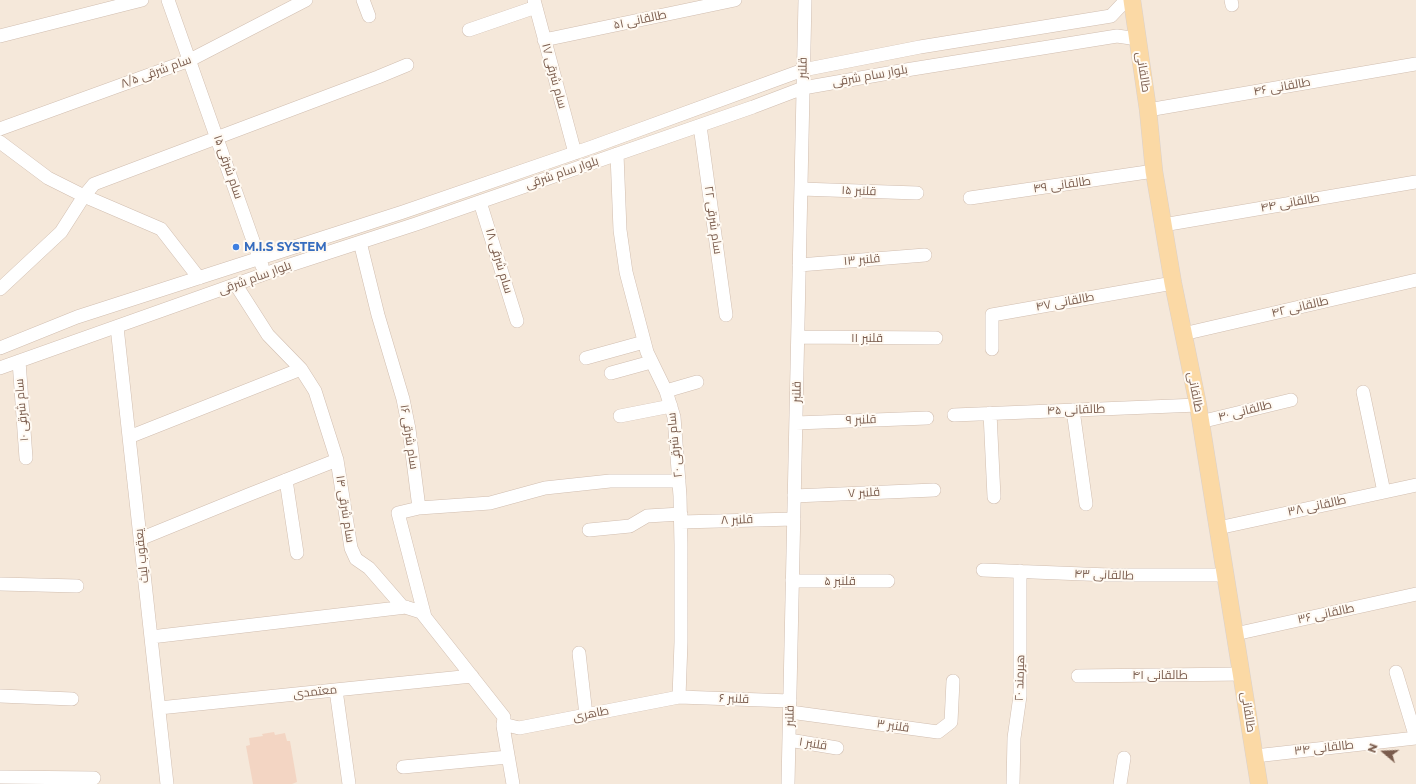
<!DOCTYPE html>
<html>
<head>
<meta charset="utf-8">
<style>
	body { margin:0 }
	#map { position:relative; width:1416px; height:784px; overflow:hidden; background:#fdf6ec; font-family:Montserrat,sans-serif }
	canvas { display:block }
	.north { position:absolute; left:1364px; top:732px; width:40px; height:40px; -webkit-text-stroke:3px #fffaf3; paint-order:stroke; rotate:289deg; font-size:11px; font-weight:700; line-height:16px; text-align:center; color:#7a5c4d }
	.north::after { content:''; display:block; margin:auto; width:14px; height:18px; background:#7a5c4d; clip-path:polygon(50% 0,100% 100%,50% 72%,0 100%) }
</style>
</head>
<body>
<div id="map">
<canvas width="1416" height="784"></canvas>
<div class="north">N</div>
</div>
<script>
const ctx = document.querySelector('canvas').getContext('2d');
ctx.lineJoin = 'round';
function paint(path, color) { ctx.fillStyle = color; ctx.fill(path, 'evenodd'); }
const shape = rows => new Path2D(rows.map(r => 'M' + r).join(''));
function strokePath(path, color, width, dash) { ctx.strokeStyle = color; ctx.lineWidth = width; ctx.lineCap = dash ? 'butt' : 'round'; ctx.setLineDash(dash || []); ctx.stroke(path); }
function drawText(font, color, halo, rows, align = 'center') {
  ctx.font = font + ' Montserrat,Cairo,sans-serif'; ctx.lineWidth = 4; ctx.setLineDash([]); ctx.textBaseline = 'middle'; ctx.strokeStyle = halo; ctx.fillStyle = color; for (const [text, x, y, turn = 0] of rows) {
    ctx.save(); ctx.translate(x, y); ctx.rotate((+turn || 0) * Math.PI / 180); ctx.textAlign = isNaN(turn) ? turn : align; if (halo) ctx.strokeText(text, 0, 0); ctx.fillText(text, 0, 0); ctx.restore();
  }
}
paint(shape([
	[0,0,1416,0,1416,784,0,784]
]), '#f5e8da');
paint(shape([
	[274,732,275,735,285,733,287,741,290,741,297,782,292,784,253,784,246,746,250,745,249,738,263,736,262,734]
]), '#f3d5c3');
const minor = shape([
	[168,0,262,266],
	[363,0,369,16],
	[534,0,575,153],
	[1231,0,1232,5],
	[469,30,536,7],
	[0,36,142,0],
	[544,40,735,0],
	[1148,110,1416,64],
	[700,126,726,315],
	[0,129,190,60,306,0],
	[0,142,48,178,84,196,94,184,378,77,407,65],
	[617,154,620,230,626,272,647,352,666,391,674,417,680,496,681,545,681,642,679,697],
	[801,189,917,193],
	[970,198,1154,171],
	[480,202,517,321],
	[1163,225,1416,182],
	[360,242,378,315,403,399,409,429,419,508,398,513,425,617],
	[799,265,925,255],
	[236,285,268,335,301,369,315,391,337,460,351,548,356,559,369,568,402,606,421,612,504,717,503,726,513,784],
	[0,289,61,232,84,196,161,229,199,278],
	[117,327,167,784],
	[1183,334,1416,280],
	[798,337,936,338],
	[0,348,77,317,403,212,592,147,803,70,920,47,1111,16,1126,0],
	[992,349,992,315,1173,283],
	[586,358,644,342],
	[19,361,26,458],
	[0,368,287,266,416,224,753,107,803,88,906,70,1117,36,1138,39],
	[611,373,651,362],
	[666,391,697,382],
	[1363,392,1384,492],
	[1073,410,1086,504],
	[990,413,994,497],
	[954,415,1198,405],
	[620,416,671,406],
	[1200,422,1291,400],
	[796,423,927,418],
	[129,437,301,369],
	[286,480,297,553],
	[794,496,934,490],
	[419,508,490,503,545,488,610,481,679,481],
	[681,522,794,519],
	[1218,528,1416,485],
	[589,530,630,526,647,516,681,514],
	[140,539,248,495,337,460],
	[983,570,1109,575,1226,575],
	[792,581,888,581],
	[0,584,77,586],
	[1235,634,1416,594],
	[151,637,406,607],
	[579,653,586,715],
	[1396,672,1416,738],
	[1078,676,1242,674],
	[336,690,349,784],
	[0,696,72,699],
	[159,708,472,676],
	[790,712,938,732,951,722,953,681],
	[503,724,519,728,679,697,790,701],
	[789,740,837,748],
	[1255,756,1416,738],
	[403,767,508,757],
	[0,777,94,778],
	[788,784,805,0],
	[1013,784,1014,738,1020,696,1020,571],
	[1120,784,1124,758]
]);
const major = shape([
	[1132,0,1148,110,1154,171,1173,283,1198,405,1259,784]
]);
strokePath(minor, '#d1beb0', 14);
strokePath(major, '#dad1cd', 18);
strokePath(minor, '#fff', 13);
strokePath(major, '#fbd9a5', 17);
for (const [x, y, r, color] of [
	[236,247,4,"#3f7fe0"]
]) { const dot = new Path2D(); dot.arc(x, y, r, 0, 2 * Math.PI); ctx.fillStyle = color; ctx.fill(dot); strokePath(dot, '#fffaf3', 1.5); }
drawText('12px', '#7a5c4d', '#fffaf3', [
	["طالقانی ۵۱",640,20,-12],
	["قلنبر",803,68,-89],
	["سام شرقی ۸/۵",156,72,-20],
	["طالقانی",1143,72,81],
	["سام شرقی ۱۷",554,76,75],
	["بلوار سام شرقی",870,76,-10],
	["طالقانی ۴۶",1282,87,-10],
	["سام شرقی ۱۵",228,167,71],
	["بلوار سام شرقی",562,173,-19],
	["طالقانی ۴۹",1062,185,-8],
	["قلنبر ۱۵",859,191,2],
	["طالقانی ۴۴",1290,203,-10],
	["سام شرقی ۲۲",713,220,82],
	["قلنبر ۱۳",862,260,-5],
	["سام شرقی ۱۸",499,261,73],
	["بلوار سام شرقی",255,278,-20],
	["طالقانی ۴۷",1065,302,-10],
	["طالقانی ۴۲",1300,307,-13],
	["قلنبر ۱۱",867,338],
	["قلنبر",797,392,-89],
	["طالقانی",1195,392,79],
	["سام شرقی ۱۰",22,410,-95],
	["طالقانی ۴۵",1076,410,-2],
	["طالقانی ۴۰",1245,411,-14],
	["قلنبر ۹",861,420,-2],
	["سام شرقی ۱۶",409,437,81],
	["سام شرقی ۲۰",675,445,-96],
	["قلنبر ۷",864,493,-3],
	["طالقانی ۳۸",1317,506,-12],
	["سام شرقی ۱۴",345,509,81],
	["قلنبر ۸",737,520,-2],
	["یعقوب لیث",142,556,-96],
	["طالقانی ۴۳",1104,575,2],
	["قلنبر ۵",840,581],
	["طالقانی ۳۶",1326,614,-12],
	["طالقانی ۴۱",1160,675],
	["هیرمند ۲۰",1020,678,-88],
	["معتمدی",315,692,-6],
	["قلنبر ۶",734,699,2],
	["طالقانی",1248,712,81],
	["طاهری",591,714,-11],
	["قلنبر",790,716,-89],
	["قلنبر ۳",893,726,8],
	["قلنبر ۱",813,744,9],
	["طالقانی ۳۴",1324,748,-6]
]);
drawText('bold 12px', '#366cbe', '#fffaf3', [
	["M.I.S SYSTEM",244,247]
], 'left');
</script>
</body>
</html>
